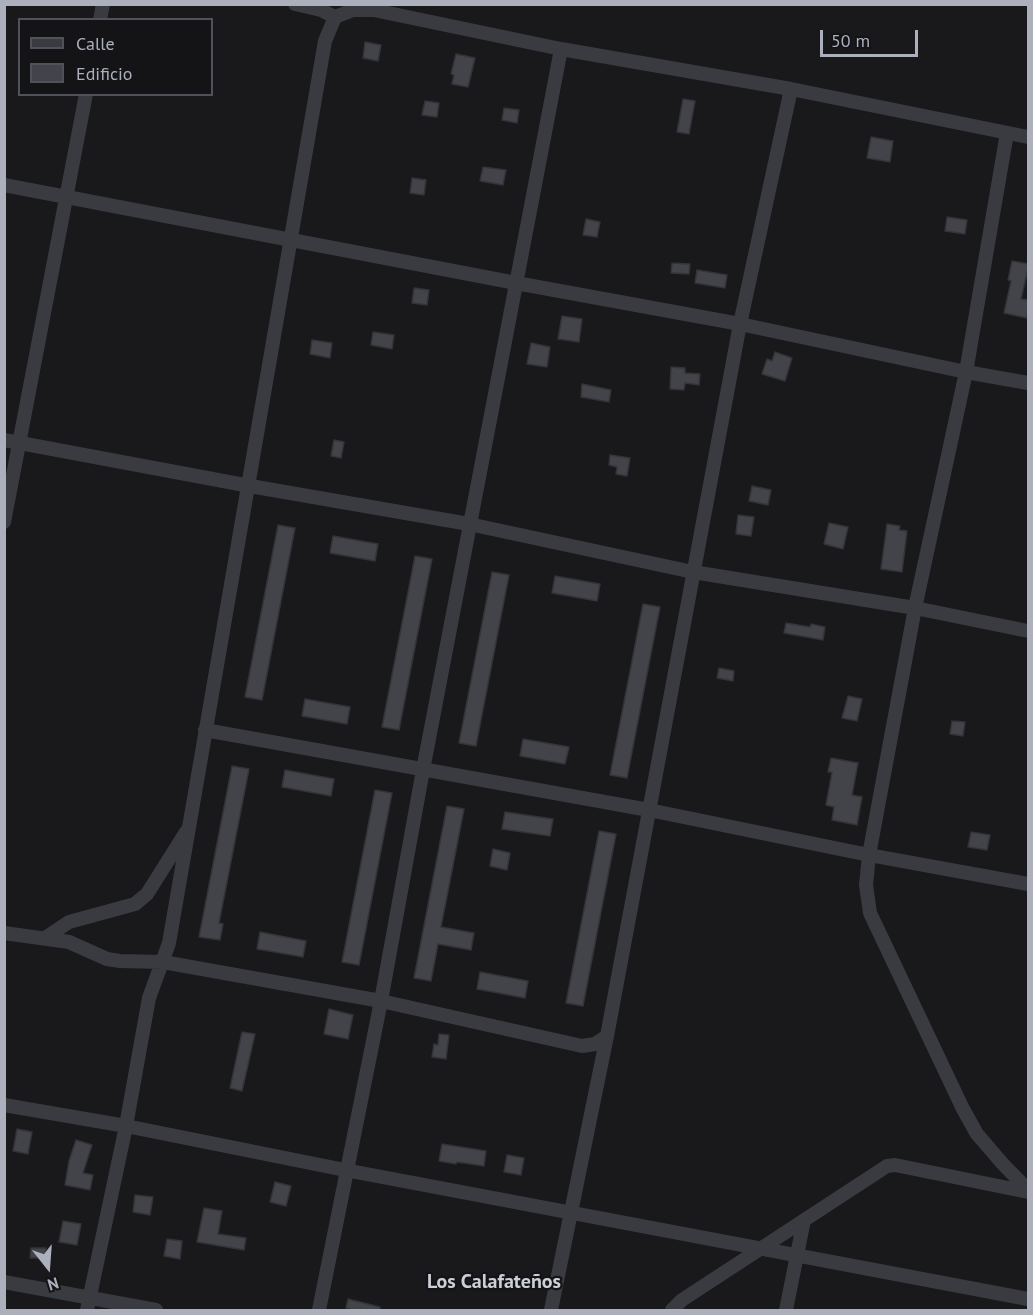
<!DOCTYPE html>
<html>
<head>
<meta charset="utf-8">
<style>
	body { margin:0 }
	#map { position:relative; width:1033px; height:1315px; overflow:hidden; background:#19191c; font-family:"PT Sans",sans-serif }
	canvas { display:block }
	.frame { position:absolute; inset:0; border:6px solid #abb0bc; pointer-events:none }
	.legend { position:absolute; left:18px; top:18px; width:195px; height:78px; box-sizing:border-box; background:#141417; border:2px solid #505259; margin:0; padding:8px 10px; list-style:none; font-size:18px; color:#abb0bc }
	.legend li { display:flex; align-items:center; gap:12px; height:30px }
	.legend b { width:30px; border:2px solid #505259 }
	.north { position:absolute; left:18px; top:1237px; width:60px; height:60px; -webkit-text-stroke:4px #141417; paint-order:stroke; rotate:163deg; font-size:16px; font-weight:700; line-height:24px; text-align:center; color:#abb0bc }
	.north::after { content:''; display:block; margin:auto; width:21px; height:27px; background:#abb0bc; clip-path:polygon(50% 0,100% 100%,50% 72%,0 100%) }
	.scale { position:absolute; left:820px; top:30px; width:98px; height:27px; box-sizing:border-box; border:3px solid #abb0bc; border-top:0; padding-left:8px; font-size:18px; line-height:21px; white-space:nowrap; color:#abb0bc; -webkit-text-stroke:4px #141417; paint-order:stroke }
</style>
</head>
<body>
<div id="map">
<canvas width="1033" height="1315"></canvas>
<div class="frame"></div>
<ul class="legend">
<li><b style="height:8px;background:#3a3b41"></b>Calle</li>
<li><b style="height:16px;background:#434449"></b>Edificio</li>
</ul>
<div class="north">N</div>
<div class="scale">50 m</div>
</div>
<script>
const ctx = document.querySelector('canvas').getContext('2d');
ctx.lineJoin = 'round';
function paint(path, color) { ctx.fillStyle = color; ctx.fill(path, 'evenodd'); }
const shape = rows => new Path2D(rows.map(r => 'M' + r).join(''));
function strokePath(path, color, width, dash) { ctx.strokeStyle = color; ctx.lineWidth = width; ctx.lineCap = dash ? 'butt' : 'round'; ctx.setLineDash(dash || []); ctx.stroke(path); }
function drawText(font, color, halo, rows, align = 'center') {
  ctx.font = font + ' "PT Sans",sans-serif'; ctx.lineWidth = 4.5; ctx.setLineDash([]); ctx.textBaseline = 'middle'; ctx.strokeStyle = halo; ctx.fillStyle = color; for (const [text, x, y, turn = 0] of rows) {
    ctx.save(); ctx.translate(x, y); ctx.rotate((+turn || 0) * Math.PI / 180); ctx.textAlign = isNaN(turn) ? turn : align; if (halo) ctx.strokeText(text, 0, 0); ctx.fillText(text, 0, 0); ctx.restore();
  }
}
const building = shape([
	[365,42,381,45,378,61,363,58,365,42],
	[456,54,475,58,468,87,452,84,454,75,451,74,456,54],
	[683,99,695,101,689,134,677,132,683,99],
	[425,101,439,103,437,117,422,115,425,101],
	[504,108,519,110,517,123,502,120,504,108],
	[871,137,893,141,890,162,867,158,871,137],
	[483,167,506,170,503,185,480,181,483,167],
	[412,178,426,180,424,195,410,193,412,178],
	[947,217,967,220,965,234,945,231,947,217],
	[586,219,600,222,597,237,583,235,586,219],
	[1012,261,1029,264,1021,299,1029,300,1027,318,1004,313,1011,281,1008,280,1012,261],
	[672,263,690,264,689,274,671,273,672,263],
	[697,270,727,275,725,288,695,283,697,270],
	[414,288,429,290,427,305,412,303,414,288],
	[562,316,582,319,579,342,558,339,562,316],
	[373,332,394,335,392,349,371,345,373,332],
	[312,340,332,343,330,358,310,354,312,340],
	[531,343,550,347,547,367,527,364,531,343],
	[775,352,792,358,785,381,762,374,767,359,772,361,775,352],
	[671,367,685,368,685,373,700,374,699,385,685,383,684,390,670,389,671,367],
	[582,384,611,390,609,402,581,397,582,384],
	[334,440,344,442,341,458,331,456,334,440],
	[610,455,630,458,627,476,616,474,617,467,609,465,610,455],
	[752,486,771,490,768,505,749,501,752,486],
	[738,515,754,517,751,536,736,534,738,515],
	[829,523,848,527,843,549,824,544,829,523],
	[887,524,900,526,899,530,907,531,902,572,881,569,887,524],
	[278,525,295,528,262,700,245,697,278,525],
	[333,536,378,544,375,561,330,553,333,536],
	[415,556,432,559,399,730,382,727,415,556],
	[492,572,509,575,476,746,459,743,492,572],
	[555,576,600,584,597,601,552,593,555,576],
	[643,604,660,607,627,778,610,775,643,604],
	[786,623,810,627,811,624,825,627,823,640,784,633,786,623],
	[719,668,734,671,733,681,717,678,719,668],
	[848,696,862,699,857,721,842,718,848,696],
	[305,699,350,707,347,724,302,716,305,699],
	[952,721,965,722,963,736,950,734,952,721],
	[523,739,569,747,565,764,520,756,523,739],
	[831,758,858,763,852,795,862,797,857,825,832,820,834,807,826,805,832,772,828,772,831,758],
	[232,766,249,769,219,923,223,924,220,940,199,937,232,766],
	[285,770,334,779,331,796,282,787,285,770],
	[375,790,392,793,359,965,342,962,375,790],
	[447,806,464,809,441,927,474,933,471,950,438,944,431,981,414,978,447,806],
	[505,812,553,819,550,836,502,829,505,812],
	[599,831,616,834,583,1006,566,1003,599,831],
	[971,832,990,835,987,850,968,847,971,832],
	[493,849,510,853,507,870,490,866,493,849],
	[260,932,306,941,303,957,257,949,260,932],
	[480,972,528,981,525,998,477,989,480,972],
	[329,1009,353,1015,348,1039,324,1034,329,1009],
	[242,1032,255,1034,242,1091,230,1088,242,1032],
	[439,1034,449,1035,446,1059,432,1057,434,1044,438,1045,439,1034],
	[17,1129,32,1132,28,1154,13,1151,17,1129],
	[76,1140,92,1145,83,1173,93,1175,90,1190,65,1185,69,1161,76,1140],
	[442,1144,486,1151,484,1166,457,1162,456,1164,439,1161,442,1144],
	[507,1155,524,1158,521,1175,504,1172,507,1155],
	[275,1182,291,1186,286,1206,270,1202,275,1182],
	[135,1195,153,1197,150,1215,133,1212,135,1195],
	[204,1208,222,1211,218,1234,246,1238,244,1250,197,1242,204,1208],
	[63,1221,81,1224,77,1245,59,1242,63,1221],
	[167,1239,182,1241,180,1259,164,1256,167,1239],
	[31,1248,46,1248,46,1258,30,1258,31,1248],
	[348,1299,380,1307,380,1311,355,1311,346,1308,348,1299]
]);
paint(building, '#434449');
strokePath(building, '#333338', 1.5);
strokePath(shape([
	[295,4,321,10,335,17,353,10,374,10,561,49,791,89,1028,137],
	[100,20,103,4],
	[1007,133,966,372,915,608,869,855,866,885,870,913,963,1109,977,1134,1002,1163,1028,1190],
	[4,185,516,283,740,324,966,372,1028,383],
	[4,440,250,486,469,524,693,572,915,608,1028,631],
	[4,522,86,94],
	[205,730,649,810,869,855,1028,884],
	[4,933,69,942,107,959,120,961,163,962,381,1001,582,1046,595,1044,607,1036],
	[45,938,69,922,135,904,147,894,186,832],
	[4,1105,126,1126,345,1170,1028,1299],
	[4,1282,156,1310],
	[87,1310,126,1126,149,998,169,943,325,41,335,17],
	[319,1310,381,1001,423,770,561,49],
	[551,1310,607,1036,740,324,791,89],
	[672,1310,682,1300,887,1166,895,1165,1028,1192],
	[786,1310,804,1220]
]), '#3a3b41', 14);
drawText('bold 20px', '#cccfd7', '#141417', [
	["Los Calafateños",494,1282]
]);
</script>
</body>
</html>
